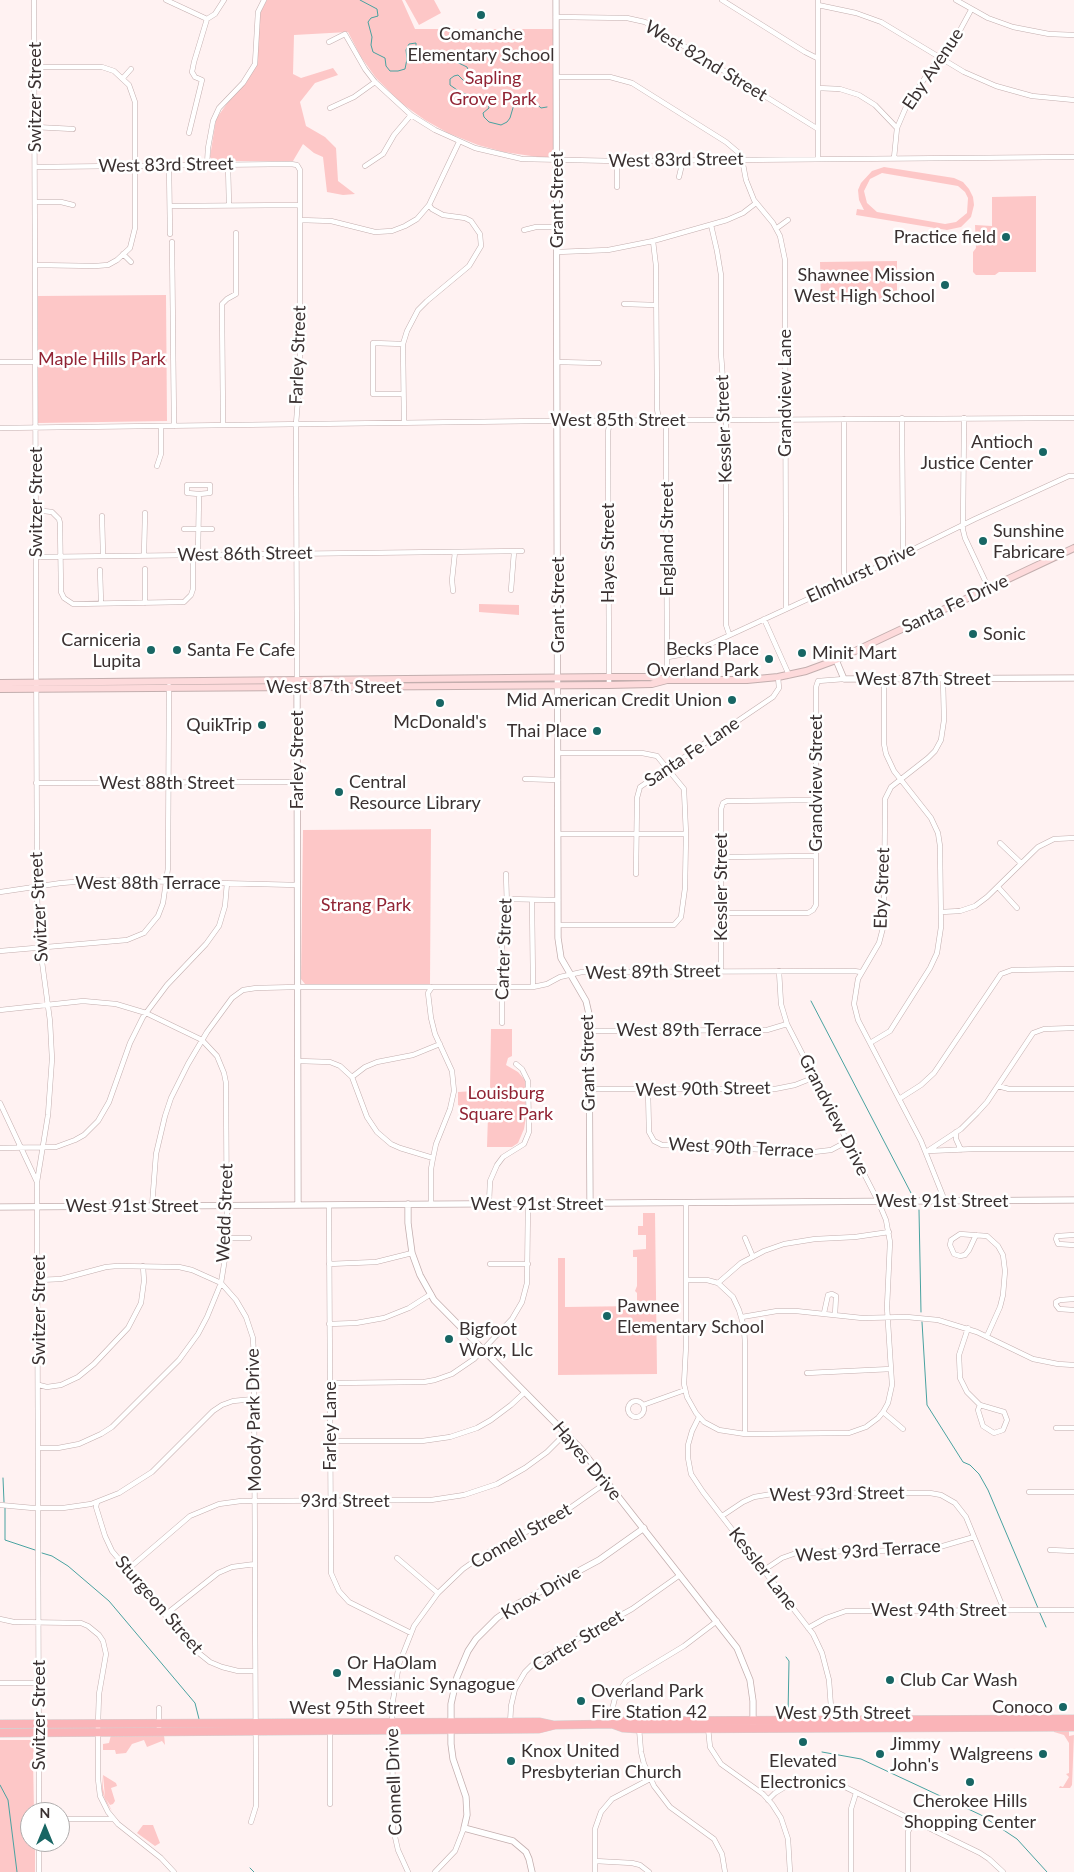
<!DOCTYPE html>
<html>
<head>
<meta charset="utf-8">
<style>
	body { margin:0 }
	#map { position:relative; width:1074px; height:1872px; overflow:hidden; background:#fff2f2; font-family:Lato,sans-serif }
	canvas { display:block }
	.north { position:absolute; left:20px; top:1802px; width:50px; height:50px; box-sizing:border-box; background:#fff; border:1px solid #b0adad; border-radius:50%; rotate:0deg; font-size:14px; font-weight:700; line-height:20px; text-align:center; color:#3a3131 }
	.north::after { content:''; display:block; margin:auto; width:18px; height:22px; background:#186664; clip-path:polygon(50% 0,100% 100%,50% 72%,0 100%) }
</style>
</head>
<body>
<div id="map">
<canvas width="1074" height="1872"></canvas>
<div class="north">N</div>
</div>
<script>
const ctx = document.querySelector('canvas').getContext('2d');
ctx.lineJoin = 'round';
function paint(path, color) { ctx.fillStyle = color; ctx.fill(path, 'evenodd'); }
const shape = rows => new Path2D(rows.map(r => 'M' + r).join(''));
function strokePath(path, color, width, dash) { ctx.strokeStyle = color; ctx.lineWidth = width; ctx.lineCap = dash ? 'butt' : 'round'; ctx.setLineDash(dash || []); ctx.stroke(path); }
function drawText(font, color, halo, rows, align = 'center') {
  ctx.font = font + ' Lato,sans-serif'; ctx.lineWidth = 5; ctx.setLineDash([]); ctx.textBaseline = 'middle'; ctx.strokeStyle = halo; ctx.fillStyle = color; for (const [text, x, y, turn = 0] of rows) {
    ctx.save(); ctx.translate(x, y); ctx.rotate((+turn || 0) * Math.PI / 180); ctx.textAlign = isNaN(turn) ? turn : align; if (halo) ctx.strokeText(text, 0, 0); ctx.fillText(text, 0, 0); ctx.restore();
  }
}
paint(shape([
	[267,0,402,0,415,29,554,29,554,155,550,157,538,157,504,152,478,145,448,133,425,120,401,103,376,78,361,57,348,32,294,35,293,74,301,78,333,68,338,75,315,83,300,102,306,126,325,137,336,148,338,181,355,194,343,195,327,192,323,157,314,153,303,144,293,161,213,161,210,157,216,119,228,102,246,83,257,63,260,13],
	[405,0,434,0,441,13,419,25],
	[884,167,954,178,963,182,969,189,973,197,974,205,971,217,961,227,947,230,856,215,857,209,864,210,859,200,858,190,861,183,872,171],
	[882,173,958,186,965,192,968,198,967,213,956,222,945,224,877,212,867,203,864,191,870,179],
	[1036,196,1036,272,999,272,995,275,976,275,973,272,973,252,976,248,975,225,992,226,992,197],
	[897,261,897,298,821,301,820,262],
	[166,295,167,421,38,423,38,296],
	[479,604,519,605,519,615,479,612],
	[431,829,430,984,305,984,301,979,303,830],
	[491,1029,512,1029,512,1056,508,1058,506,1065,518,1072,525,1080,526,1117,524,1129,518,1143,512,1147,487,1147,488,1115,458,1105,458,1092,490,1090],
	[643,1213,655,1213,657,1374,558,1375,558,1258,565,1258,565,1307,637,1306,637,1293,635,1291,637,1286,637,1257,633,1257,633,1250,646,1249,646,1235,638,1235,638,1226,643,1226],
	[1054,1730,1069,1730,1069,1736,1074,1735,1072,1785,1070,1788,1059,1788,1060,1786,1063,1787,1069,1777,1066,1774,1069,1773,1069,1743,1064,1735,1054,1732],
	[111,1735,164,1735,165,1745,162,1741,147,1747,144,1740,132,1744,126,1753,116,1754,115,1750,103,1750,103,1744,109,1743],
	[0,1740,33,1740,34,1743,33,1758,34,1812,30,1812,30,1842,35,1842,35,1872,0,1872],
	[102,1775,103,1788,105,1797,103,1775,116,1783,117,1786,111,1788,115,1801,113,1804,110,1805,106,1799,112,1811,106,1802,102,1792],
	[143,1825,153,1825,160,1843,155,1846,137,1833]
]), '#fdc7c7');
strokePath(shape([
	[360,0,377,9,378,16,371,18,368,22,372,37,371,45,373,52,385,58,386,66,390,71,398,71,405,69,407,59,406,50,409,44,416,43,416,55,420,57,428,55,434,59,448,58,467,67,469,72,468,80,465,82,458,75,454,76,450,79,450,85,460,92,488,103,489,108,483,113,484,117,489,122,501,125,507,122,510,118,515,101,522,98,530,98,541,108,547,107],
	[811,1001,911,1193],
	[919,1210,921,1312],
	[922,1322,927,1405,963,1462,970,1465,979,1474,988,1490,1038,1608],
	[3,1478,4,1502],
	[5,1508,5,1540,35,1550],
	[42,1553,52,1556,68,1566,109,1601,195,1703,199,1719],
	[1039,1611,1046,1627],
	[786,1657,789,1661,788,1715],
	[822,1752,861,1759,981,1815,1017,1839,1047,1872],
	[0,1785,8,1800,17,1872],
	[250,1868,254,1872]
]), '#49a2a0', 1);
const minor = shape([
	[34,0,37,887,38,932,50,1021,52,1059,48,1115,37,1182,39,1812],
	[166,0,207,19],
	[722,0,805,52,817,58],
	[818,0,818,158],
	[956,0,988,18,1013,27,1049,34,1074,35],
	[818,5,856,13,881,22,964,72,996,86,1032,96,1074,100],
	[556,17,627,18,645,22,818,129],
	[329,42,345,34,365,69,375,82,411,115,435,130,475,148,522,159,617,161,1074,157],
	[35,67,102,67,114,71,129,85,135,102,135,228,130,248,117,260,108,265,95,266,35,265],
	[557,77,610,77,632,83,726,142,739,153,742,159,746,180,754,200,773,223,780,236,785,260,786,609],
	[123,78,131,69],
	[818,88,840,89,859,95,875,105,897,128],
	[330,108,354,97,375,82],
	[35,127,73,129],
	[189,133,202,80,195,77,192,72,194,62,207,19,215,14,224,0],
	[894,158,897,128,906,107,930,70,958,34,971,10],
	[617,161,617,187],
	[169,165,170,234],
	[207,165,208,148,213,121,219,108,243,83,255,64,258,12,264,0],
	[228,165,229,205],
	[365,166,383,154,394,135,411,115],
	[35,167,291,164,297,165,300,170,300,374,296,424,297,680],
	[679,177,683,160],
	[35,202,61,202,73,205],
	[170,206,300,205],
	[300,220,331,221,375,232,392,231,405,226,417,219,429,205,459,142],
	[711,225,717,251,721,275,721,354,726,420,726,625,729,634],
	[777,228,788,220],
	[524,230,536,227,557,227],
	[653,241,656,266,657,409,659,420],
	[172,242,174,426],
	[557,252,608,250,653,241,727,220,743,213,756,203],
	[123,254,131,262],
	[624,304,656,305],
	[403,344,373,343,373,394,403,394],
	[0,362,36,362],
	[557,362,599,363],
	[902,418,903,554],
	[964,418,963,530,965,538,989,589],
	[844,419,844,572,846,581],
	[666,420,667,680],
	[404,423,403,344,407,331,418,310,427,301,469,266,481,246,480,234,471,221,465,218,443,215,432,209,429,205],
	[223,424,222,304,227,299,236,294,236,233],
	[0,428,541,421,1074,418],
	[157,466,161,454,161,426],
	[187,485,210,485,210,493,199,494,187,493,187,485],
	[35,510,52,512,59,519,60,523,61,592,64,598,73,604,184,602,191,595,193,589,193,555],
	[102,516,103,555],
	[184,529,212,529],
	[144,555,145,513],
	[198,555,199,494],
	[36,557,522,551],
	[100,570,101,603],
	[511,590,514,552],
	[453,591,452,580,455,552],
	[145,603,145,569],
	[764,619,789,675],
	[668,657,691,653,871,570,975,519,1069,476,1074,476],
	[943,679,944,720,941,740,935,751,928,758,891,787,885,799,884,924,879,943,858,979,854,1004,858,1020,921,1141,945,1201],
	[609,685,608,432,610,420],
	[558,753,642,753,657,756,684,789,686,834,685,888,681,917,674,925,558,925],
	[525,779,558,780],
	[36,783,297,782],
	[558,834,686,834],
	[1000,843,1021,863],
	[721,857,816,856],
	[636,874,637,798,640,787,773,697,779,688,778,677],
	[998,887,1017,908],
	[0,892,61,883,100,880,297,885],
	[506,899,558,900],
	[532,900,533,987],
	[941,912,960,911,975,906,987,897,1038,847,1054,839,1074,838],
	[721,913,808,913,813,910,816,905,816,687,818,681,844,679],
	[0,951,127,940,144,933,158,916,163,903,168,868,169,686],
	[721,971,721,809,723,803,727,801,816,800],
	[0,1010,83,1001,116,1004,146,1013,202,1040,217,1056,224,1073,226,1083,227,1246,221,1283,207,1317,198,1334,179,1360,112,1427,101,1434,79,1444,58,1448,39,1448],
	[502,1023,502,925,507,907,506,874],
	[589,1031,767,1030,787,1024],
	[870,1043,890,1031,930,968,937,953,941,927,940,846,938,833,931,818,894,771,886,754,884,744,884,680],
	[298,1061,330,1062,340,1066,352,1077,367,1117,377,1132,391,1144,400,1148,433,1158],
	[352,1077,365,1067,377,1062,413,1055,440,1044],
	[998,1086,1009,1089,1074,1089],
	[589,1089,775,1089,795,1085,815,1077],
	[648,1090,649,1132,654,1141,662,1145,814,1152,831,1150,848,1141],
	[899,1099,921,1085,934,1073,1001,974,1012,970,1074,969],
	[0,1103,37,1182],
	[956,1132,956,1139,961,1150],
	[0,1148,56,1147,75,1140,84,1135,98,1121,109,1102,130,1043,143,1017,167,985,206,944,219,926,225,906,227,883],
	[928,1151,974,1149,1074,1149],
	[926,1152,961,1129,977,1113,987,1102,1033,1033,1044,1029,1074,1028],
	[686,1203,686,1346,684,1384,687,1397,696,1413,704,1422,719,1430,745,1434,849,1433,866,1427,878,1418,883,1412,888,1403,892,1385,887,1307,890,1242,886,1220,878,1201,787,1024,781,1004,779,971],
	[431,1204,431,1169,433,1158,436,1144,450,1109,454,1091,452,1071,435,1034,431,1018,428,993,432,987],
	[489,1204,490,1181,497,1165,503,1157,524,1144,529,1132,528,1081,522,1069,516,1064],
	[329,1205,331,1573,339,1591,349,1602,411,1633],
	[152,1206,156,1154,165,1116,171,1098,188,1064,207,1032,232,998,243,990,256,988,297,987,533,987,547,984,560,977,582,972,854,971,861,972],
	[976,1235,969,1250,965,1255,960,1256,954,1254,950,1245,951,1240,960,1234,987,1236,998,1246,1003,1255,1005,1271,1003,1295,1000,1307,987,1336],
	[1074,1235,1057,1236,1056,1239,1058,1244,1074,1245],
	[227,1238,249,1238],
	[745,1238,753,1257],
	[329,1264,376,1262,412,1253],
	[490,1264,528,1264],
	[39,1280,61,1279,106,1267,117,1266,179,1267,192,1270,221,1283,236,1300,246,1317,253,1338,254,1358,256,1806,251,1822],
	[686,1280,707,1280,718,1283,733,1297,739,1310,744,1327,745,1344,745,1434],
	[718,1283,741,1263,764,1251,784,1244,815,1239,855,1237,889,1232],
	[1074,1299,1060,1300,1056,1302,1056,1305,1059,1309,1074,1310],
	[824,1313,828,1295,832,1294,836,1296,835,1315],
	[742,1317,777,1311,796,1311,862,1318,907,1317,938,1320,977,1332,1033,1359,1058,1364,1074,1365],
	[329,1324,356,1323,384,1318,409,1308,431,1294],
	[968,1328,959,1355,960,1378,967,1392,980,1405,1004,1412,1007,1420,1003,1430,994,1433,983,1426,978,1410,980,1405],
	[807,1373,891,1369],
	[330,1383,424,1382,435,1380,452,1374,474,1359,512,1319,522,1302,527,1283,528,1204],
	[39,1385,47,1387,61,1385,78,1377,94,1364,128,1328,141,1303,144,1281,143,1266],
	'628 1409a8 8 0 1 1 16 0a8 8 0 1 1-16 0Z',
	[643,1405,685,1390],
	[883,1412,903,1429],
	[699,1417,692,1431,688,1445,688,1458,691,1474,703,1492,813,1634,822,1653,829,1680,832,1721],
	[1056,1428,1074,1428],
	[330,1441,422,1441,450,1437,477,1428,491,1420,511,1405,525,1392],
	[1029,1492,1074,1492],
	[97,1502,96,1507,105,1536,112,1551,195,1650,210,1662,222,1667,238,1671,255,1671],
	[0,1505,33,1508,63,1508,91,1504,119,1493,152,1472,213,1411,222,1405,233,1401,254,1399],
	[722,1516,743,1502,754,1497,778,1493,930,1493,941,1495,955,1503,966,1517,1004,1610],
	[1050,1550,1074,1551],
	[397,1558,438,1593],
	[127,1570,190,1516,219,1504,241,1501,431,1500,464,1495,497,1484,525,1468,547,1452,566,1433],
	[764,1570,782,1558,799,1552,929,1550,974,1537],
	[165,1615,218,1573,232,1567,255,1564],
	[0,1619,14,1622,81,1623,88,1626,99,1635,103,1641,106,1654,99,1694,98,1724,98,1779,100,1796,108,1812,118,1824,161,1858,174,1872],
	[808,1628,826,1618,846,1611,1074,1610],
	[0,1683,39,1683],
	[159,1708,159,1731],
	[510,1724,511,1706,515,1689,525,1672,532,1665,541,1659,632,1609,680,1575],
	[612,1724,613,1706,615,1698,626,1681,684,1646,717,1621],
	[639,1728,641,1752,644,1764,654,1786,670,1807,714,1839,722,1854,725,1872],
	[708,1728,710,1747,721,1764,763,1794,772,1804,781,1818,788,1839,790,1872],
	[330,1729,330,1804],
	[768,1800,775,1793,790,1784,815,1782,832,1783,845,1787,980,1853,989,1859,1003,1872],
	[60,1819,112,1819],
	[39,1842,39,1872],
	[595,1861,632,1863,640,1865,649,1872],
	[408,1872,398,1850,393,1828,392,1706,399,1664,414,1626,438,1593,463,1569,483,1555,567,1510,607,1482],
	[435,1872,455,1851,464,1828],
	[595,1872,595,1829,601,1812,612,1799,650,1779],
	[851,1872,851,1809,856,1793],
	[908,1872,908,1832,913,1821]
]);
const tertiary = shape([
	[556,0,558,938,561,958,586,1001,589,1014,590,1203],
	[836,660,844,679,1074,678],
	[297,684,298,1205],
	[408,1204,408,1223,412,1253,420,1275,434,1300,580,1448,737,1648,750,1680,753,1701,753,1728],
	[0,1207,1074,1200],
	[532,1872,529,1859,526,1852,513,1841,464,1828,467,1815,466,1797,453,1759,451,1744,451,1704,457,1677,468,1651,476,1639,497,1618,517,1604,599,1560,644,1528]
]);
const secondary = shape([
	[0,683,609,677,650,677,667,680,747,680,778,677,806,671,836,660,1074,548],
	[0,689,609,685,652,684,667,680]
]);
const primary = shape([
	[0,1724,539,1722,553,1725],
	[612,1724,623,1728,639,1729,1074,1727],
	[0,1733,539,1729,555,1725,612,1724,625,1721,1074,1719]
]);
strokePath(minor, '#c3aeae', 5.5);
strokePath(tertiary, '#c3aeae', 7);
strokePath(secondary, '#c3aeae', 8);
strokePath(primary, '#d4d2d2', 9);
strokePath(minor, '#fff', 4.5);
strokePath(tertiary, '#fff', 5.5);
strokePath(secondary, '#fddadb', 6);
strokePath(primary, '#fab4b8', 8);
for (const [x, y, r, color] of [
	[481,15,5,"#186664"],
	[1006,237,5,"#186664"],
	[945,285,5,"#186664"],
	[1043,452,5,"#186664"],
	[983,541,5,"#186664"],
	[973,634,5,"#186664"],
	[151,650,5,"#186664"],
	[177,650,5,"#186664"],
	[802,653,5,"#186664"],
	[769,659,5,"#186664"],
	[732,700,5,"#186664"],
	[440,703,5,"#186664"],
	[262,725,5,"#186664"],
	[597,731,5,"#186664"],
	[339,792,5,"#186664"],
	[607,1316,5,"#186664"],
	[449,1339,5,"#186664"],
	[337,1673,5,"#186664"],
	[890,1680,5,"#186664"],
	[581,1701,5,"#186664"],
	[1063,1707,5,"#186664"],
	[803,1742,5,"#186664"],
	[880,1754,5,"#186664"],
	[1043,1754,5,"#186664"],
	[511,1761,5,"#186664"],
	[970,1782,5,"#186664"]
]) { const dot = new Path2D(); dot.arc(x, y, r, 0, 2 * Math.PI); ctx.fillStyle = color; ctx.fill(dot); strokePath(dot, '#fff', 2); }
drawText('18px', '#3a3131', '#fff', [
	["Comanche",481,34,"center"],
	["Elementary School",481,55,"center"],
	["Practice field",996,237,"right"],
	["Shawnee Mission",935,275,"right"],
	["West High School",935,296,"right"],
	["Antioch",1033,442,"right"],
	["Justice Center",1033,463,"right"],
	["Sunshine",993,531],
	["Fabricare",993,552],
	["Sonic",983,634],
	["Carniceria",141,640,"right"],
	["Lupita",141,661,"right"],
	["Becks Place",759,649,"right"],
	["Overland Park",759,670,"right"],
	["Santa Fe Cafe",187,650],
	["Minit Mart",812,653],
	["Mid American Credit Union",722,700,"right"],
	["McDonald's",440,722,"center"],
	["QuikTrip",252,725,"right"],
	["Thai Place",587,731,"right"],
	["Central",349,782],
	["Resource Library",349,803],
	["Pawnee",617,1306],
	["Elementary School",617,1327],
	["Bigfoot",459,1329],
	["Worx, Llc",459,1350],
	["Or HaOlam",347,1663],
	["Messianic Synagogue",347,1684],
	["Club Car Wash",900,1680],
	["Overland Park",591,1691],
	["Fire Station 42",591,1712],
	["Conoco",1053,1707,"right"],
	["Jimmy",890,1744],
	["John's",890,1765],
	["Knox United",521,1751],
	["Presbyterian Church",521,1772],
	["Walgreens",1033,1754,"right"],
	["Elevated",803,1761,"center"],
	["Electronics",803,1782,"center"],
	["Cherokee Hills",970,1801,"center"],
	["Shopping Center",970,1822,"center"]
], 'left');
drawText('18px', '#3a3131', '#fff', [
	["West 82nd Street",706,61,31],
	["Eby Avenue",933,69,-56],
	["Switzer Street",35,97,-90],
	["West 83rd Street",676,160,-1],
	["West 83rd Street",166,165,-1],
	["Grant Street",557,200,-90],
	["Farley Street",298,355,-88],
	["Grandview Lane",785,393,-90],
	["West 85th Street",618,420],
	["Kessler Street",724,429,-92],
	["Switzer Street",36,502,-90],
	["England Street",667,539,-90],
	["Hayes Street",608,553,-90],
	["West 86th Street",245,554,-1],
	["Elmhurst Drive",861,573,-25],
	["Santa Fe Drive",955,604,-25],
	["Grant Street",558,605,-90],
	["West 87th Street",923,679],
	["West 87th Street",334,687],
	["Santa Fe Lane",692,752,-34],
	["Farley Street",297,760,-90],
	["West 88th Street",167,783],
	["Grandview Street",816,783,-90],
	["West 88th Terrace",148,883],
	["Kessler Street",721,887,-90],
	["Eby Street",882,888,-88],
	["Switzer Street",39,907,-93],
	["Carter Street",504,949,-88],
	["West 89th Street",653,972,-1],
	["West 89th Terrace",689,1030],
	["Grant Street",588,1063,-91],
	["West 90th Street",703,1089,-1],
	["Grandview Drive",834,1115,63],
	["West 90th Terrace",741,1148,3],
	["West 91st Street",942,1201],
	["West 91st Street",537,1204],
	["West 91st Street",132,1206],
	["Wedd Street",225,1213,-88],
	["Switzer Street",39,1310,-90],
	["Moody Park Drive",254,1420,-91],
	["Farley Lane",330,1426,-90],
	["Hayes Drive",587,1461,50],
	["West 93rd Street",837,1494,-1],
	["93rd Street",345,1501],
	["Connell Street",521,1536,-30],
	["West 93rd Terrace",868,1551,-4],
	["Kessler Lane",763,1569,52],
	["Knox Drive",541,1593,-30],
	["Sturgeon Street",159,1605,49],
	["West 94th Street",939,1610],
	["Carter Street",578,1641,-31],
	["West 95th Street",357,1708],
	["West 95th Street",843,1713],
	["Switzer Street",39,1715,-90],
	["Connell Drive",394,1782,-92]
]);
drawText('18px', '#912434', '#fff', [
	["Sapling",493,78],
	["Grove Park",493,99],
	["Maple Hills Park",102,359],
	["Strang Park",366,905],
	["Louisburg",506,1093],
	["Square Park",506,1114]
]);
</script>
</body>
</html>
